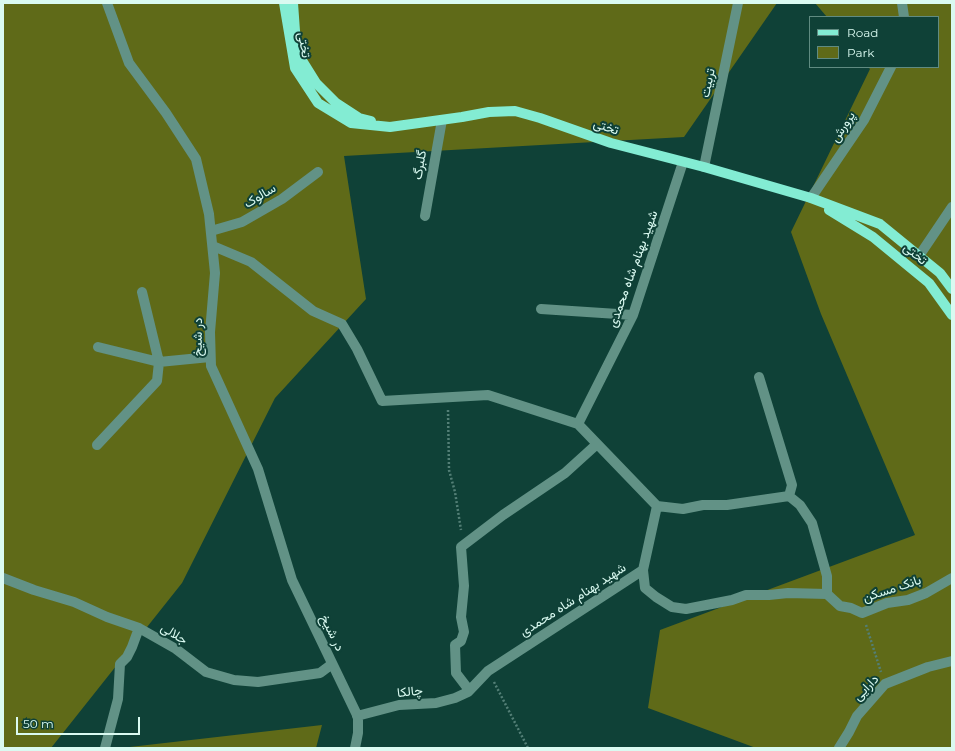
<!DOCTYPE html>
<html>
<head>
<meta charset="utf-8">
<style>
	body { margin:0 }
	#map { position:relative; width:955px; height:751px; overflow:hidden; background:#0f4137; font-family:Montserrat,sans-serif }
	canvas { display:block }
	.frame { position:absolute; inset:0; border:4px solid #dafaf1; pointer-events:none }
	.legend { position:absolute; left:809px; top:16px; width:130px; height:52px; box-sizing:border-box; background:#0f4137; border:1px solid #608b81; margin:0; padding:5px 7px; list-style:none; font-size:12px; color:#dafaf1 }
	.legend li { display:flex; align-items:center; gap:8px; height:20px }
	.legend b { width:20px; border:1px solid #608b81 }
	.scale { position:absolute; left:16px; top:717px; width:124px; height:18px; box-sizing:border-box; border:2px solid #dafaf1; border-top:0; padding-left:5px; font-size:12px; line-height:14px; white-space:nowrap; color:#dafaf1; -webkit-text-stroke:3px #0f4137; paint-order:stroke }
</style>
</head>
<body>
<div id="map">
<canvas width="955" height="751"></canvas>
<div class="frame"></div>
<ul class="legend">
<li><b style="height:5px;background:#83ecd3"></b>Road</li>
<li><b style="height:11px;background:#5f6a18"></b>Park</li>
</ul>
<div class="scale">50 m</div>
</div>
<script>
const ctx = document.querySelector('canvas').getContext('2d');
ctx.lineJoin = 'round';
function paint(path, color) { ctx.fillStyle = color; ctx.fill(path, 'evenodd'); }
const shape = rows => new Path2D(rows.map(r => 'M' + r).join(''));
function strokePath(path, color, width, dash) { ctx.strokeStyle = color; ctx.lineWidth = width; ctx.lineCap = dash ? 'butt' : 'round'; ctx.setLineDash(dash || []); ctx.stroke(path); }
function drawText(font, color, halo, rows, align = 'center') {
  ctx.font = font + ' Montserrat,Vazirmatn,sans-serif'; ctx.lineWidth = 4; ctx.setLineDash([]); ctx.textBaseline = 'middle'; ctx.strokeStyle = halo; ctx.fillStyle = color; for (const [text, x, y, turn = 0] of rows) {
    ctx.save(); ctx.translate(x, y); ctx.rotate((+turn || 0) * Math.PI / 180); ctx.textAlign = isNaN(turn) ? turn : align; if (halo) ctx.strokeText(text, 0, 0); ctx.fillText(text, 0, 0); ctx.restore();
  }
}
paint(shape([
	[3,3,777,3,684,137,344,156,366,299,275,398,182,583,51,748,3,748],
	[815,3,952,3,952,748,756,748,648,708,660,630,915,535,821,314,791,232,870,69,868,67,938,67,938,17,827,17],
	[322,725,316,748,121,748]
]), '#5f6a18');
strokePath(shape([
	[448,410,449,470,455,492,461,530],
	[866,625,881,672],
	[494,682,528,748]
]), '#537f76', 2.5, [2, 2]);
strokePath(shape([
	[107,3,129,63,166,113,196,159,209,214,215,273,210,332,211,366,258,469,292,580,358,717,358,733,355,748],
	[902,3,904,17],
	[704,167,738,3],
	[811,198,864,120,891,67],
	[425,216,442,120],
	[211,231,242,222,282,199,318,172],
	[213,246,251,262,313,311,342,324,357,349,382,401,488,395,578,424,657,506,643,570,488,671,468,692,455,698,436,703,399,705,357,716],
	[919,256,952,207],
	[142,292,159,362,210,357],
	[541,309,633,315],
	[759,377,792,485,789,496],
	[578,424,633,315,683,162],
	[97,445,157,381,159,362,98,347],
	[657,506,683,509,703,505,727,505,789,496,800,505,812,523,827,576,827,594],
	[643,570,645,588,656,597,672,607,686,609,732,600,746,595,769,595,788,593,827,594,840,606,851,608,862,613,887,603,908,600,926,593,952,578],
	[3,578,34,590,74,602,107,617,139,628,176,649,206,672,234,680,258,682,320,673,332,664],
	[469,690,456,673,455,645,461,641,464,632,461,617,464,586,461,547,503,515,565,473,597,444],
	[105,748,118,699,120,664,127,657,132,647,139,628],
	[839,748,849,732,857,716,885,684,928,667,952,661]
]), '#629286', 10);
strokePath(shape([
	[284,3,295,68,318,103,351,123,390,127,462,117,489,112,515,111,540,118,611,143,704,167,811,198,880,224,940,273,952,289],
	[293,3,295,31,301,59,316,83,336,103,359,118,371,121],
	[829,210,873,237,929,283,952,315]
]), '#83ecd3', 10);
drawText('13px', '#dafaf1', '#0f4137', [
	["تختی",304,45,80],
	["تربیت",708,83,-78],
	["تختی",606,127,18],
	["پرورش",843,127,-57],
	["گلبرگ",420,165,-80],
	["سالوک",260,196,-31],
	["تختی",915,254,39],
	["شهید بهنام شاه محمدی",633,269,-70],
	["در شیخ",198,337,-89],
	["بانک مسکن",892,589,-18],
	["شهید بهنام شاه محمدی",573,600,-33],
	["در شیخ",332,633,64],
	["جلالی",174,634,32],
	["دارایی",866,688,-46],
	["چالکا",410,692,-6]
]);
</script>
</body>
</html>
